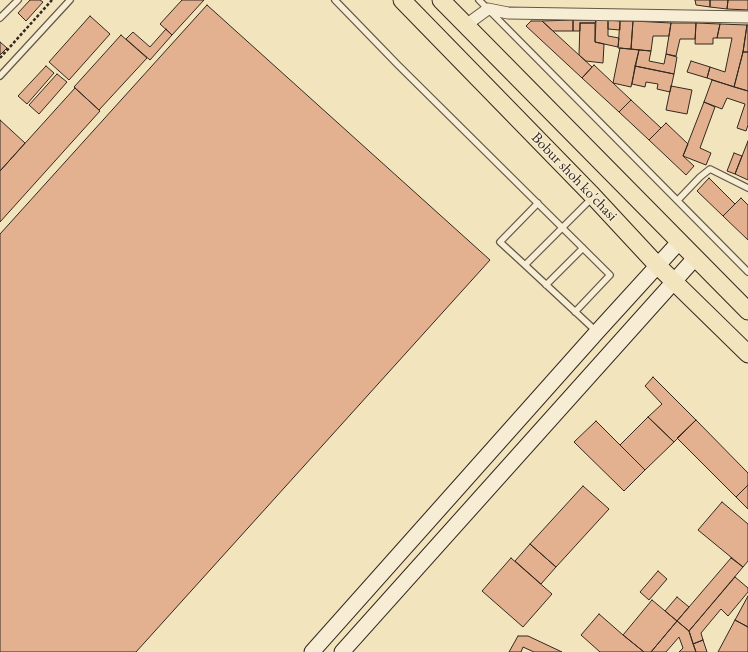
<!DOCTYPE html>
<html>
<head>
<meta charset="utf-8">
<style>
	body { margin:0 }
	canvas { display:block; background:#f2e4bd }
</style>
</head>
<body>
<canvas width="748" height="652"></canvas>
<script>
const ctx = document.querySelector('canvas').getContext('2d');
ctx.lineJoin = 'round';
function paint(path, color) { ctx.fillStyle = color; ctx.fill(path, 'evenodd'); }
const shape = rows => new Path2D(rows.map(r => 'M' + r).join(''));
function strokePath(path, color, width, dash) { ctx.strokeStyle = color; ctx.lineWidth = width; ctx.lineCap = dash ? 'butt' : 'round'; ctx.setLineDash(dash || []); ctx.stroke(path); }
function drawText(font, color, halo, rows, align = 'center') {
  ctx.font = font + ' "EB Garamond",serif'; ctx.lineWidth = 3; ctx.setLineDash([]); ctx.textBaseline = 'middle'; ctx.strokeStyle = halo; ctx.fillStyle = color; for (const [text, x, y, turn = 0] of rows) {
    ctx.save(); ctx.translate(x, y); ctx.rotate((+turn || 0) * Math.PI / 180); ctx.textAlign = isNaN(turn) ? turn : align; if (halo) ctx.strokeText(text, 0, 0); ctx.fillText(text, 0, 0); ctx.restore();
  }
}
const building = shape([
	[30,0,40,0,43,2,26,21,18,13,30,0],
	[182,0,204,0,172,35,160,24,182,0],
	[695,0,710,0,710,7,696,5,695,0],
	[710,0,728,0,727,9,710,7,710,0],
	[728,0,748,0,748,10,727,9,728,0],
	[207,5,490,260,136,652,0,652,0,234,207,5],
	[90,16,110,34,69,80,49,62,90,16],
	[573,20,573,31,553,31,542,21,573,20],
	[573,20,596,20,595,23,580,23,580,31,573,31,573,20],
	[596,20,608,20,608,36,619,38,618,47,595,42,596,20],
	[608,20,620,21,620,30,608,29,608,20],
	[531,21,542,21,592,67,582,78,526,26,531,21],
	[620,21,633,21,631,49,618,48,620,21],
	[633,21,671,23,669,36,653,36,651,51,631,49,633,21],
	[580,23,595,23,595,42,604,44,603,63,586,61,579,55,580,23],
	[671,23,696,23,695,39,680,39,676,56,666,54,671,23],
	[696,23,720,24,717,38,713,38,713,44,695,44,696,23],
	[720,24,747,25,743,52,734,87,707,78,710,67,725,72,732,38,717,38,720,24],
	[747,25,748,25,748,52,743,52,747,25],
	[166,29,172,35,150,60,126,39,133,32,150,47,166,29],
	[121,35,147,58,99,110,74,87,121,35],
	[0,42,7,48,0,55,0,42],
	[620,48,639,50,631,87,613,83,620,48],
	[639,50,651,51,649,61,664,64,666,54,677,57,674,74,635,66,639,50],
	[743,52,748,52,748,91,734,87,743,52],
	[691,61,710,67,707,78,687,72,691,61],
	[594,65,631,100,619,112,582,78,594,65],
	[46,66,54,73,27,104,18,96,46,66],
	[635,66,674,74,670,92,657,89,658,84,646,82,645,87,632,84,635,66],
	[57,74,67,82,39,114,29,105,57,74],
	[712,80,748,91,748,125,746,131,737,128,745,104,727,98,722,109,704,102,712,80],
	[671,86,692,90,687,114,666,110,671,86],
	[75,88,100,111,0,222,0,171,75,88],
	[631,100,661,128,649,140,619,112,631,100],
	[704,102,715,107,700,148,711,153,706,165,683,156,704,102],
	[0,120,25,143,0,171,0,120],
	[666,123,688,144,683,156,694,166,686,175,649,140,666,123],
	[748,141,748,180,735,174,748,141],
	[734,153,742,156,735,174,727,171,734,153],
	[709,178,735,204,723,216,697,191,709,178],
	[741,198,748,205,748,240,723,216,741,198],
	[653,377,696,420,674,442,648,417,662,404,645,386,653,377],
	[648,417,674,442,645,470,620,445,648,417],
	[696,420,748,473,748,485,736,497,677,438,696,420],
	[596,421,645,470,624,491,574,442,596,421],
	[748,485,748,509,736,497,748,485],
	[583,486,609,509,556,567,530,544,583,486],
	[722,502,748,524,748,561,743,567,698,530,722,502],
	[530,544,556,567,541,584,515,561,530,544],
	[511,558,552,594,523,627,482,591,511,558],
	[731,558,743,567,689,631,677,621,731,558],
	[658,571,667,579,649,600,640,592,658,571],
	[735,577,748,588,748,592,728,616,721,609,701,633,703,640,693,644,689,631,735,577],
	[748,596,748,627,735,620,748,596],
	[677,597,689,607,677,621,665,611,677,597],
	[652,600,677,621,651,652,644,652,623,635,652,600],
	[599,614,623,635,644,652,600,652,581,635,599,614],
	[735,620,748,627,748,652,718,652,735,620],
	[677,621,689,631,696,652,679,652,683,648,679,637,666,652,651,652,677,621],
	[518,636,528,636,562,652,534,652,523,647,521,652,509,652,518,636],
	[703,640,707,652,696,652,693,644,703,640]
]);
paint(building, '#e3b18f');
strokePath(building, '#34291f', 1);
const service = shape([
	[335,0,398,65,610,275,575,312],
	[479,0,748,272],
	[0,18,18,0],
	[0,76,70,0],
	[592,198,525,265,597,332],
	[678,200,700,177,710,169,748,188],
	[525,265,500,242,538,203],
	[546,285,583,248]
]);
const minor = shape([
	[466,25,488,9,508,13,748,17]
]);
const secondary = shape([
	[312,652,597,332,679,242],
	[342,652,695,258]
]);
const primary = shape([
	[402,0,593,196,658,266,748,354],
	[441,0,748,311]
]);
strokePath(service, '#645846', 8);
strokePath(minor, '#645846', 13);
strokePath(secondary, '#34291f', 17);
strokePath(primary, '#34291f', 19);
strokePath(shape([
	[0,58,52,0]
]), '#34291f', 2.5, [3, 2]);
strokePath(service, '#f7edd4', 5.5);
strokePath(minor, '#f7edd4', 11);
strokePath(secondary, '#f7edd4', 15);
strokePath(primary, '#f2e4bd', 17);
drawText('15px', '#34291f', '#f7edd4', [
	["Bobur shoh ko'chasi",574,177,46]
]);
</script>
</body>
</html>
